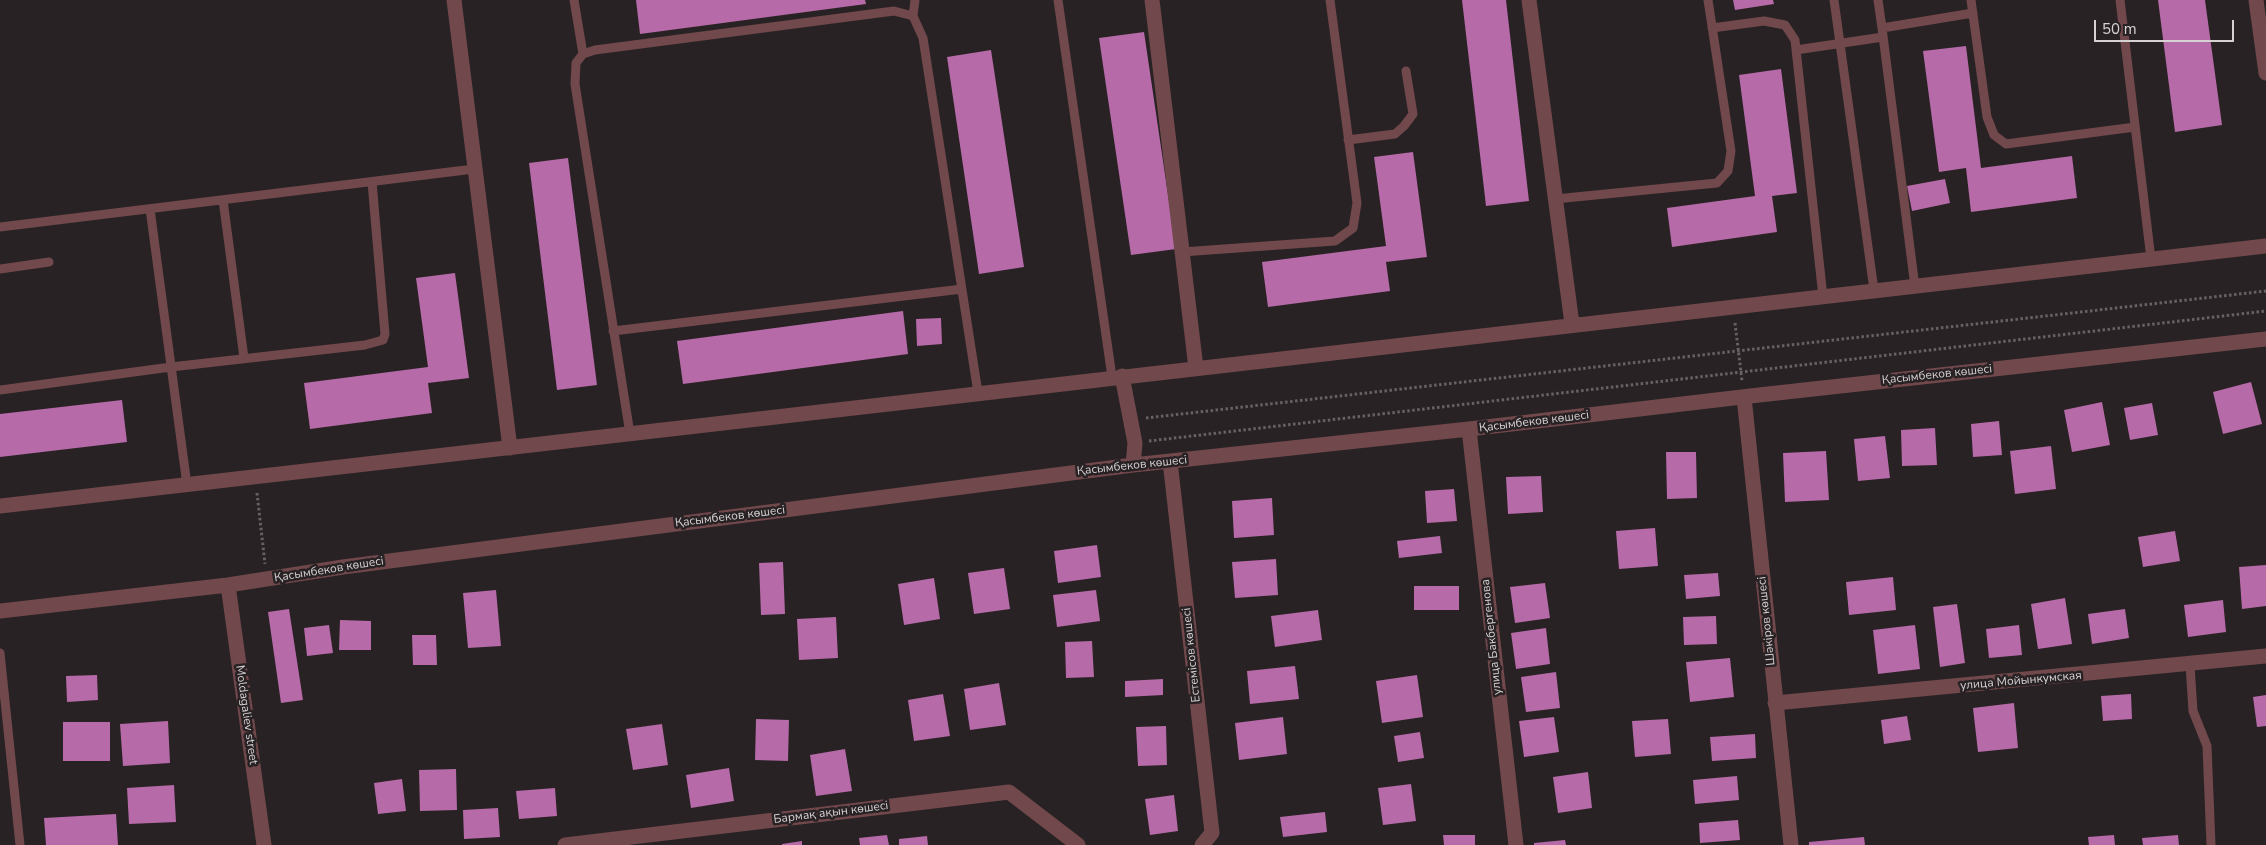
<!DOCTYPE html>
<html>
<head>
<meta charset="utf-8">
<style>
	body { margin:0 }
	#map { position:relative; width:2266px; height:845px; overflow:hidden; background:#282224; font-family:"Nunito Sans",sans-serif }
	canvas { display:block }
	.scale { position:absolute; left:2094px; top:20px; width:140px; height:22px; box-sizing:border-box; border:2px solid #d6d2d3; border-top:0; padding-left:6px; font-size:15px; line-height:18px; white-space:nowrap; color:#d6d2d3; -webkit-text-stroke:4px #282224; paint-order:stroke }
</style>
</head>
<body>
<div id="map">
<canvas width="2266" height="845"></canvas>
<div class="scale">50 m</div>
</div>
<script>
const ctx = document.querySelector('canvas').getContext('2d');
ctx.lineJoin = 'round';
function paint(path, color) { ctx.fillStyle = color; ctx.fill(path, 'evenodd'); }
const shape = rows => new Path2D(rows.map(r => 'M' + r).join(''));
function strokePath(path, color, width, dash) { ctx.strokeStyle = color; ctx.lineWidth = width; ctx.lineCap = dash ? 'butt' : 'round'; ctx.setLineDash(dash || []); ctx.stroke(path); }
function drawText(font, color, halo, rows, align = 'center') {
  ctx.font = font + ' "Nunito Sans",sans-serif'; ctx.lineWidth = 5; ctx.setLineDash([]); ctx.textBaseline = 'middle'; ctx.strokeStyle = halo; ctx.fillStyle = color; for (const [text, x, y, turn = 0] of rows) {
    ctx.save(); ctx.translate(x, y); ctx.rotate((+turn || 0) * Math.PI / 180); ctx.textAlign = isNaN(turn) ? turn : align; if (halo) ctx.strokeText(text, 0, 0); ctx.fillText(text, 0, 0); ctx.restore();
  }
}
paint(shape([
	[636,0,865,0,866,4,640,34],
	[1462,0,1506,0,1529,201,1486,206],
	[1733,0,1773,0,1774,4,1735,10],
	[2158,0,2205,0,2222,125,2175,132],
	[1144,32,1176,249,1131,255,1099,38],
	[1966,46,1981,168,2072,156,2077,198,1971,212,1966,168,1939,172,1923,51],
	[991,50,1024,267,979,274,947,57],
	[1781,69,1797,193,1772,196,1777,232,1672,247,1667,208,1755,196,1739,75],
	[1413,152,1427,257,1386,262,1390,291,1268,307,1262,262,1386,246,1374,157],
	[568,158,597,385,557,390,529,163],
	[1945,179,1950,203,1912,211,1907,186],
	[455,273,469,378,428,383,432,413,310,429,304,383,428,367,416,278],
	[903,311,908,354,683,384,677,341],
	[941,318,942,344,917,346,916,319],
	[2251,382,2262,424,2223,434,2213,392],
	[122,400,127,442,0,457,0,414],
	[2102,402,2110,445,2072,452,2064,410],
	[2152,403,2158,435,2130,440,2124,408],
	[1999,421,2002,455,1973,457,1971,424],
	[1935,428,1937,465,1902,466,1901,430],
	[1885,436,1890,478,1858,481,1854,439],
	[2051,446,2056,489,2015,494,2010,451],
	[1826,451,1829,500,1785,502,1783,453],
	[1666,452,1696,452,1697,498,1667,499],
	[1541,476,1543,512,1508,514,1506,477],
	[1454,489,1457,521,1427,523,1425,491],
	[1272,498,1274,535,1234,538,1232,501],
	[1655,528,1658,566,1619,569,1616,531],
	[2175,531,2180,561,2143,567,2138,537],
	[1440,536,1442,553,1399,558,1397,541],
	[1097,545,1101,577,1058,583,1054,551],
	[1276,559,1278,595,1235,598,1232,562],
	[783,562,785,614,761,615,759,563],
	[2266,565,2266,606,2242,609,2239,567],
	[1004,568,1010,609,974,614,968,573],
	[1718,573,1720,596,1686,599,1684,575],
	[1893,577,1896,610,1849,615,1846,582],
	[934,578,940,619,904,625,898,584],
	[1545,583,1550,618,1515,623,1510,587],
	[1414,586,1459,586,1459,610,1414,610],
	[496,590,501,646,468,648,463,593],
	[1096,590,1100,621,1057,627,1053,595],
	[2065,598,2072,644,2038,649,2031,604],
	[2223,600,2226,632,2188,637,2184,605],
	[1957,604,1965,663,1940,667,1933,607],
	[289,609,303,700,281,703,268,612],
	[2125,609,2129,638,2092,644,2088,614],
	[1318,610,1322,640,1275,647,1271,616],
	[1716,616,1717,644,1684,645,1683,617],
	[836,617,838,658,799,660,797,619],
	[340,620,371,621,371,650,339,650],
	[329,625,333,653,307,656,304,628],
	[1915,625,1920,669,1878,674,1873,630],
	[2019,625,2022,655,1989,658,1986,629],
	[1546,628,1550,664,1516,669,1511,633],
	[412,635,436,635,437,665,413,665],
	[1092,641,1094,677,1066,678,1065,642],
	[1730,658,1734,697,1690,702,1686,662],
	[1295,666,1299,699,1250,704,1247,671],
	[1556,672,1560,708,1526,712,1521,677],
	[97,675,98,700,67,702,66,676],
	[1417,675,1423,717,1382,723,1376,681],
	[1163,679,1163,695,1125,697,1125,681],
	[999,683,1006,725,970,730,964,689],
	[943,694,950,736,914,741,908,700],
	[2131,694,2132,719,2103,721,2101,696],
	[2266,695,2266,726,2257,727,2253,697],
	[2014,703,2018,748,1978,752,1973,708],
	[1907,716,1911,740,1884,744,1881,720],
	[1283,717,1287,754,1239,760,1235,723],
	[1554,717,1559,752,1524,757,1519,721],
	[756,719,789,720,788,761,755,760],
	[1668,719,1671,754,1635,757,1632,721],
	[168,721,170,763,123,766,120,724],
	[63,722,110,722,110,761,63,761],
	[662,724,668,765,633,770,626,729],
	[1166,726,1167,765,1138,766,1136,727],
	[1420,732,1424,758,1398,762,1394,736],
	[1755,734,1756,758,1712,761,1710,737],
	[845,749,852,791,816,796,810,755],
	[729,768,734,801,691,808,686,775],
	[456,769,457,810,420,811,419,770],
	[1588,772,1592,808,1558,813,1553,777],
	[1737,776,1739,800,1695,804,1693,780],
	[402,779,406,811,378,814,374,783],
	[1411,784,1416,821,1383,825,1378,788],
	[174,785,176,822,129,824,127,788],
	[555,788,557,816,519,819,516,791],
	[1174,795,1178,831,1150,835,1145,799],
	[498,808,500,837,464,839,463,810],
	[1325,812,1327,832,1283,837,1280,817],
	[116,814,118,845,46,845,44,818],
	[1738,820,1740,840,1700,843,1699,823],
	[887,835,889,845,860,845,859,838],
	[1443,835,1475,835,1475,845,1444,845],
	[2114,835,2115,845,2089,845,2088,837],
	[2178,835,2179,845,2143,845,2142,838],
	[927,836,928,845,899,845,899,839],
	[1864,837,1865,845,1809,845,1809,842],
	[1565,840,1566,845,1534,845,1534,843],
	[802,841,802,845,782,845,782,844]
]), '#b66aa7');
strokePath(shape([
	[1735,323,1742,381],
	[1146,418,2266,291],
	[1149,441,2266,311],
	[257,493,265,564]
]), '#666162', 3, [2.5, 2.5]);
strokePath(shape([
	[574,0,583,54],
	[1058,0,1112,377],
	[1834,0,1874,290],
	[1878,0,1882,28],
	[1971,0,1987,117,1994,135,2006,144,2135,127],
	[2120,0,2151,259],
	[913,16,915,0],
	[1712,28,1764,21,1785,25,1795,40,1823,297],
	[1796,50,1883,37],
	[1348,140,1395,134,1404,126,1413,114,1406,71],
	[1555,199,1717,183,1728,171,1731,151,1708,0],
	[223,200,244,358],
	[150,209,187,485],
	[0,227,474,169],
	[1182,252,1335,241,1353,228,1357,203,1330,0],
	[0,269,49,262],
	[1915,287,1882,28,1973,13],
	[613,331,962,289],
	[0,390,171,367,365,345,383,340,385,334,372,182],
	[630,434,575,84,576,63,583,54,595,50,894,11,913,16,923,38,978,393],
	[0,653,20,845],
	[2190,665,2193,711,2207,746,2211,845]
]), '#71484b', 9);
strokePath(shape([
	[454,0,510,448],
	[1152,0,1196,368],
	[1529,0,1572,324],
	[2256,0,2266,73],
	[1122,376,1135,443,1133,465],
	[1744,397,1791,845],
	[1469,429,1516,845],
	[1170,461,1212,833,1202,845],
	[0,506,2266,246],
	[228,585,264,845],
	[0,611,228,585,343,567,1133,465,1469,429,1759,395,2266,339],
	[1775,703,2266,656],
	[565,845,1009,792,1078,845]
]), '#71484b', 15);
drawText('12px', '#d6d2d3', '#282224', [
	["Қасымбеков көшесі",1937,375,-6],
	["Қасымбеков көшесі",1534,422,-7],
	["Қасымбеков көшесі",1132,466,-6],
	["Қасымбеков көшесі",730,517,-7],
	["Қасымбеков көшесі",329,570,-9],
	["Шәкіров көшесі",1767,621,-96],
	["улица Бакбергенова",1492,637,-96],
	["Естемісов көшесі",1192,655,-96],
	["улица Мойынкумская",2021,681,-5],
	["Moldagaliev street",246,715,82],
	["Бармақ ақын көшесі",831,813,-7]
]);
</script>
</body>
</html>
